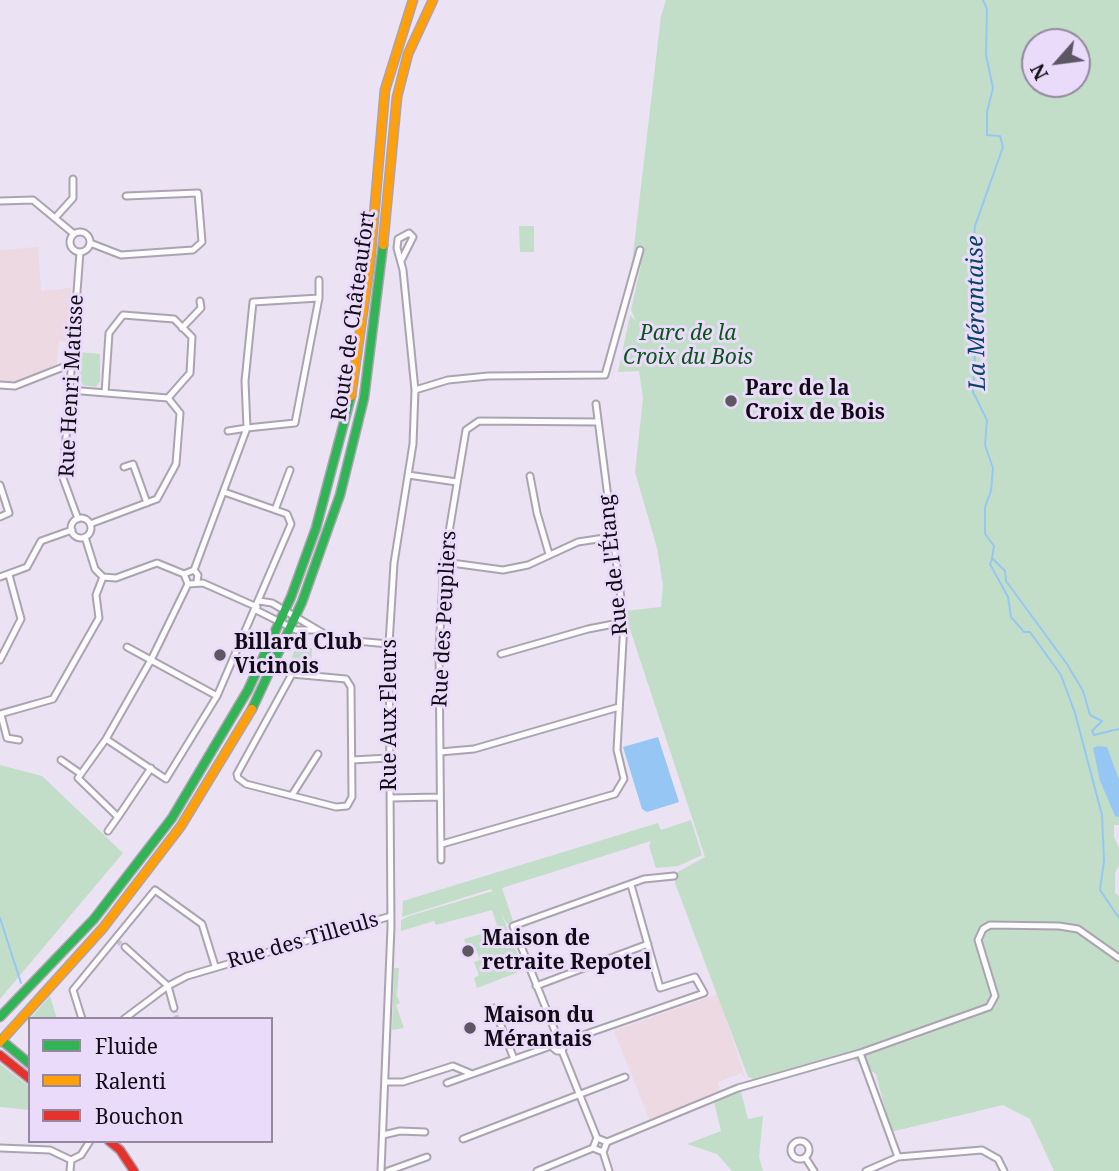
<!DOCTYPE html>
<html>
<head>
<meta charset="utf-8">
<style>
	body { margin:0 }
	#map { position:relative; width:1119px; height:1171px; overflow:hidden; background:#ebe2f3; font-family:"Noto Serif",serif }
	canvas { display:block }
	.legend { position:absolute; left:28px; top:1017px; width:245px; height:126px; box-sizing:border-box; background:#ebdbfa; border:2px solid #93889e; margin:0; padding:9px 12px; list-style:none; font-size:21px; color:#100b15 }
	.legend li { display:flex; align-items:center; gap:14px; height:35px }
	.legend b { width:35px; border:2px solid #93889e }
	.north { position:absolute; left:1021px; top:28px; width:70px; height:70px; box-sizing:border-box; background:#ebdbfa; border:2px solid #93889e; border-radius:50%; rotate:242deg; font-size:19px; font-weight:700; line-height:28px; text-align:center; color:#100b15 }
	.north::after { content:''; display:block; margin:auto; width:24px; height:32px; background:#5d5663; clip-path:polygon(50% 0,100% 100%,50% 72%,0 100%) }
</style>
</head>
<body>
<div id="map">
<canvas width="1119" height="1171"></canvas>
<ul class="legend">
<li><b style="height:9px;background:#30b455"></b>Fluide</li>
<li><b style="height:9px;background:#ff9f0a"></b>Ralenti</li>
<li><b style="height:9px;background:#e5322d"></b>Bouchon</li>
</ul>
<div class="north">N</div>
</div>
<script>
const ctx = document.querySelector('canvas').getContext('2d');
ctx.lineJoin = 'round';
function paint(path, color) { ctx.fillStyle = color; ctx.fill(path, 'evenodd'); }
const shape = rows => new Path2D(rows.map(r => 'M' + r).join(''));
function strokePath(path, color, width, dash) { ctx.strokeStyle = color; ctx.lineWidth = width; ctx.lineCap = dash ? 'butt' : 'round'; ctx.setLineDash(dash || []); ctx.stroke(path); }
function drawText(font, color, halo, rows, align = 'center') {
  ctx.font = font + ' "Noto Serif",serif'; ctx.lineWidth = 6; ctx.setLineDash([]); ctx.textBaseline = 'middle'; ctx.strokeStyle = halo; ctx.fillStyle = color; for (const [text, x, y, turn = 0] of rows) {
    ctx.save(); ctx.translate(x, y); ctx.rotate((+turn || 0) * Math.PI / 180); ctx.textAlign = isNaN(turn) ? turn : align; if (halo) ctx.strokeText(text, 0, 0); ctx.fillText(text, 0, 0); ctx.restore();
  }
}
paint(shape([
	[38,247,41,291,71,288,68,342,59,341,57,363,54,367,16,381,0,381,0,250],
	[718,994,746,1080,741,1073,718,1082,720,1090,650,1121,614,1031]
]), '#ecd9e2');
paint(shape([
	[666,0,1119,0,1119,779,1111,758,1100,781,1115,815,1119,817,1119,825,1114,825,1114,837,1119,848,1119,865,1115,873,1115,893,1119,896,1119,1171,1054,1171,1030,1119,1003,1105,891,1132,876,1074,844,1053,753,1079,748,1077,675,883,676,873,705,857,624,611,661,607,663,586,657,548,635,472,643,398,639,371,618,372,630,315,636,321,631,310,641,265,632,263,661,16],
	[1035,42,1077,42,1077,84,1035,84],
	[519,226,534,226,534,252,520,252],
	[79,352,100,354,100,381,96,387,83,385,78,375],
	[295,648,312,648,311,674,295,669,287,672],
	[0,765,42,776,123,853,0,999],
	[691,820,702,855,678,866,656,868,649,846,651,841,502,888,513,921,507,924,501,913,524,970,477,988,474,978,479,975,474,962,480,960,475,947,468,949,464,939,498,929,492,910,436,925,434,921,401,931,401,920,409,916,493,891,491,889,402,917,403,901,658,823,661,830],
	[394,968,399,968,397,996,400,1003,396,1005,404,1028,392,1030],
	[50,996,57,1019,30,1019],
	[0,1064,30,1087,30,1110,0,1107],
	[741,1092,748,1119,763,1116,759,1157,763,1171,732,1171,717,1154,687,1144,721,1131,714,1102]
]), '#c2dec8');
paint(shape([
	[658,737,679,802,647,812,642,809,623,747],
	[1098,746,1107,747,1119,779,1119,817,1115,816,1100,781,1093,748]
]), '#96c7f4');
strokePath(shape([
	[983,0,987,9,986,55,993,88,987,112,987,135,1000,136,1003,147,975,226,973,250,977,314,973,392,987,420,985,445,993,468,991,491,985,507,985,534,994,546,992,558,1005,571,1006,581,1067,664,1083,691,1090,715,1102,721,1092,731,1094,735,1119,729],
	[992,559,990,564,1008,597,1011,617,1024,632,1030,632,1061,675,1075,713,1102,815,1104,861,1100,890,1119,918],
	[0,918,21,983]
]), '#96c7f4', 2);
strokePath(shape([
	[117,941,125,947],
	[174,1008,177,1019]
]), '#cac2d2', 5, [5, 2.5]);
const street = shape([
	[0,201,33,200,74,234],
	[55,218,73,198,73,179],
	'70 242a10 10 0 1 1 20 0a10 10 0 1 1-20 0Z',
	[90,243,121,255,193,250,202,242,198,193,126,196],
	[319,298,319,280],
	[182,328,201,308,200,301],
	[0,385,15,386,71,364],
	[69,390,168,398,180,413,176,464,157,499,90,524],
	[415,390,448,380,488,376,605,375,640,250],
	[105,393,109,333,123,315,174,319,192,337,190,373,168,398],
	[124,467,133,464,147,503],
	[408,475,457,482],
	[530,476,537,513,549,554],
	[0,485,9,513,0,517],
	[275,510,290,470],
	'71 528a10 10 0 1 1 20 0a10 10 0 1 1-20 0Z',
	[78,519,63,478,80,252],
	[85,537,95,569,103,577,116,578,157,563,184,574],
	[444,562,503,570,528,565,578,542,611,537],
	[194,570,247,428,245,381,253,302,319,298,295,423,247,428,228,431],
	[0,577,27,567,41,541,72,530],
	[197,581,198,575,194,570,184,574,188,584,203,583,257,607],
	[259,601,272,603,333,639,389,644],
	[256,610,296,630,314,630],
	[127,647,217,696],
	[501,654,588,629,624,622],
	[0,660,21,619,9,575],
	[292,674,346,679,351,687,352,797,347,806,336,807,246,784,238,778,237,774,292,674],
	[0,714,53,699,99,618,96,595,103,577],
	[1,715,7,738,19,740],
	[106,739,166,779,217,696,291,524,287,514,224,492],
	[440,752,474,749,619,707],
	[61,760,81,774],
	[352,760,389,758],
	[151,768,118,817,78,778,106,739,151,660,188,584],
	[292,795,318,754],
	[390,798,440,797],
	[108,831,118,817],
	[442,844,615,794,624,779,617,750,624,622,596,404],
	[441,860,439,650,444,562,466,430,479,421,598,422],
	[125,947,168,986,174,1008],
	[536,986,648,944],
	[494,1008,514,1059],
	[82,1019,73,990,155,890,202,924,215,966],
	[124,1019,168,986,187,976,391,916],
	[557,1036,513,926,644,879,674,876],
	[566,1041,704,993,695,977,660,988,631,885],
	[562,1051,597,1138],
	[860,1053,898,1157,982,1150,998,1159,1004,1171],
	[385,1082,403,1082,453,1066,472,1074],
	[447,1083,551,1046,557,1036,566,1041,562,1051,557,1051,551,1046],
	[383,1135,400,1131,425,1132],
	[463,1139,625,1077],
	'791 1150a9 9 0 1 1 18 0a9 9 0 1 1-18 0Z',
	[607,1142,738,1088,860,1053,989,1007,995,996,978,940,983,929,990,925,1059,926,1078,929,1119,958],
	[0,1148,50,1150,71,1160],
	[603,1152,609,1171],
	[805,1157,814,1171],
	[70,1171,71,1160,81,1155,90,1141],
	[381,1171,391,927,389,644,394,563,413,444,415,390,403,270,397,248,398,239,409,233,413,237,401,261],
	[388,1171,427,1157],
	[537,1171,593,1148,603,1152,607,1142,597,1138,593,1148],
	[866,1171,898,1157]
]);
const fast = shape([
	[252,709,302,602,340,495,364,398,383,245],
	[0,1017,94,919,172,818,248,690,291,597,316,528,351,396],
	[0,1039,30,1064]
]);
const slow = shape([
	[383,245,397,97,408,54,433,0],
	[351,396,370,262,385,90,413,0],
	[0,1042,103,928,181,826,252,709]
]);
const jam = shape([
	[0,1055,30,1079],
	[109,1141,120,1150,134,1171]
]);
strokePath(street, '#aba4b0', 9);
strokePath(fast, '#aba4b0', 11);
strokePath(slow, '#aba4b0', 11);
strokePath(jam, '#aba4b0', 11);
strokePath(street, '#fcfbfd', 5);
strokePath(fast, '#30b455', 8);
strokePath(slow, '#ff9f0a', 8);
strokePath(jam, '#e5322d', 8);
for (const [x, y, r, color] of [
	[731,401,7,"#5d5663"],
	[220,655,7,"#5d5663"],
	[468,951,7,"#5d5663"],
	[470,1028,7,"#5d5663"]
]) { const dot = new Path2D(); dot.arc(x, y, r, 0, 2 * Math.PI); ctx.fillStyle = color; ctx.fill(dot); strokePath(dot, '#ebdbfa', 2.5); }
drawText('21px', '#100b15', '#ebdbfa', [
	["Route de Châteaufort",354,316,-82],
	["Rue Henri Matisse",72,386,-87],
	["Rue de l'Étang",614,565,-96],
	["Rue des Peupliers",445,619,-87],
	["Rue Aux Fleurs",390,715,-90],
	["Rue des Tilleuls",303,941,-16]
]);
drawText('italic 21px', '#0b541a', '#ebdbfa', [
	["Parc de la",688,334],
	["Croix du Bois",688,358]
]);
drawText('bold 21px', '#100b15', '#ebdbfa', [
	["Parc de la",745,389],
	["Croix de Bois",745,413],
	["Billard Club",234,643],
	["Vicinois",234,667],
	["Maison de",482,939],
	["retraite Repotel",482,963],
	["Maison du",484,1016],
	["Mérantais",484,1040]
], 'left');
drawText('italic 23px', '#074267', '#ebdbfa', [
	["La Mérantaise",977,313,-91]
]);
</script>
</body>
</html>
